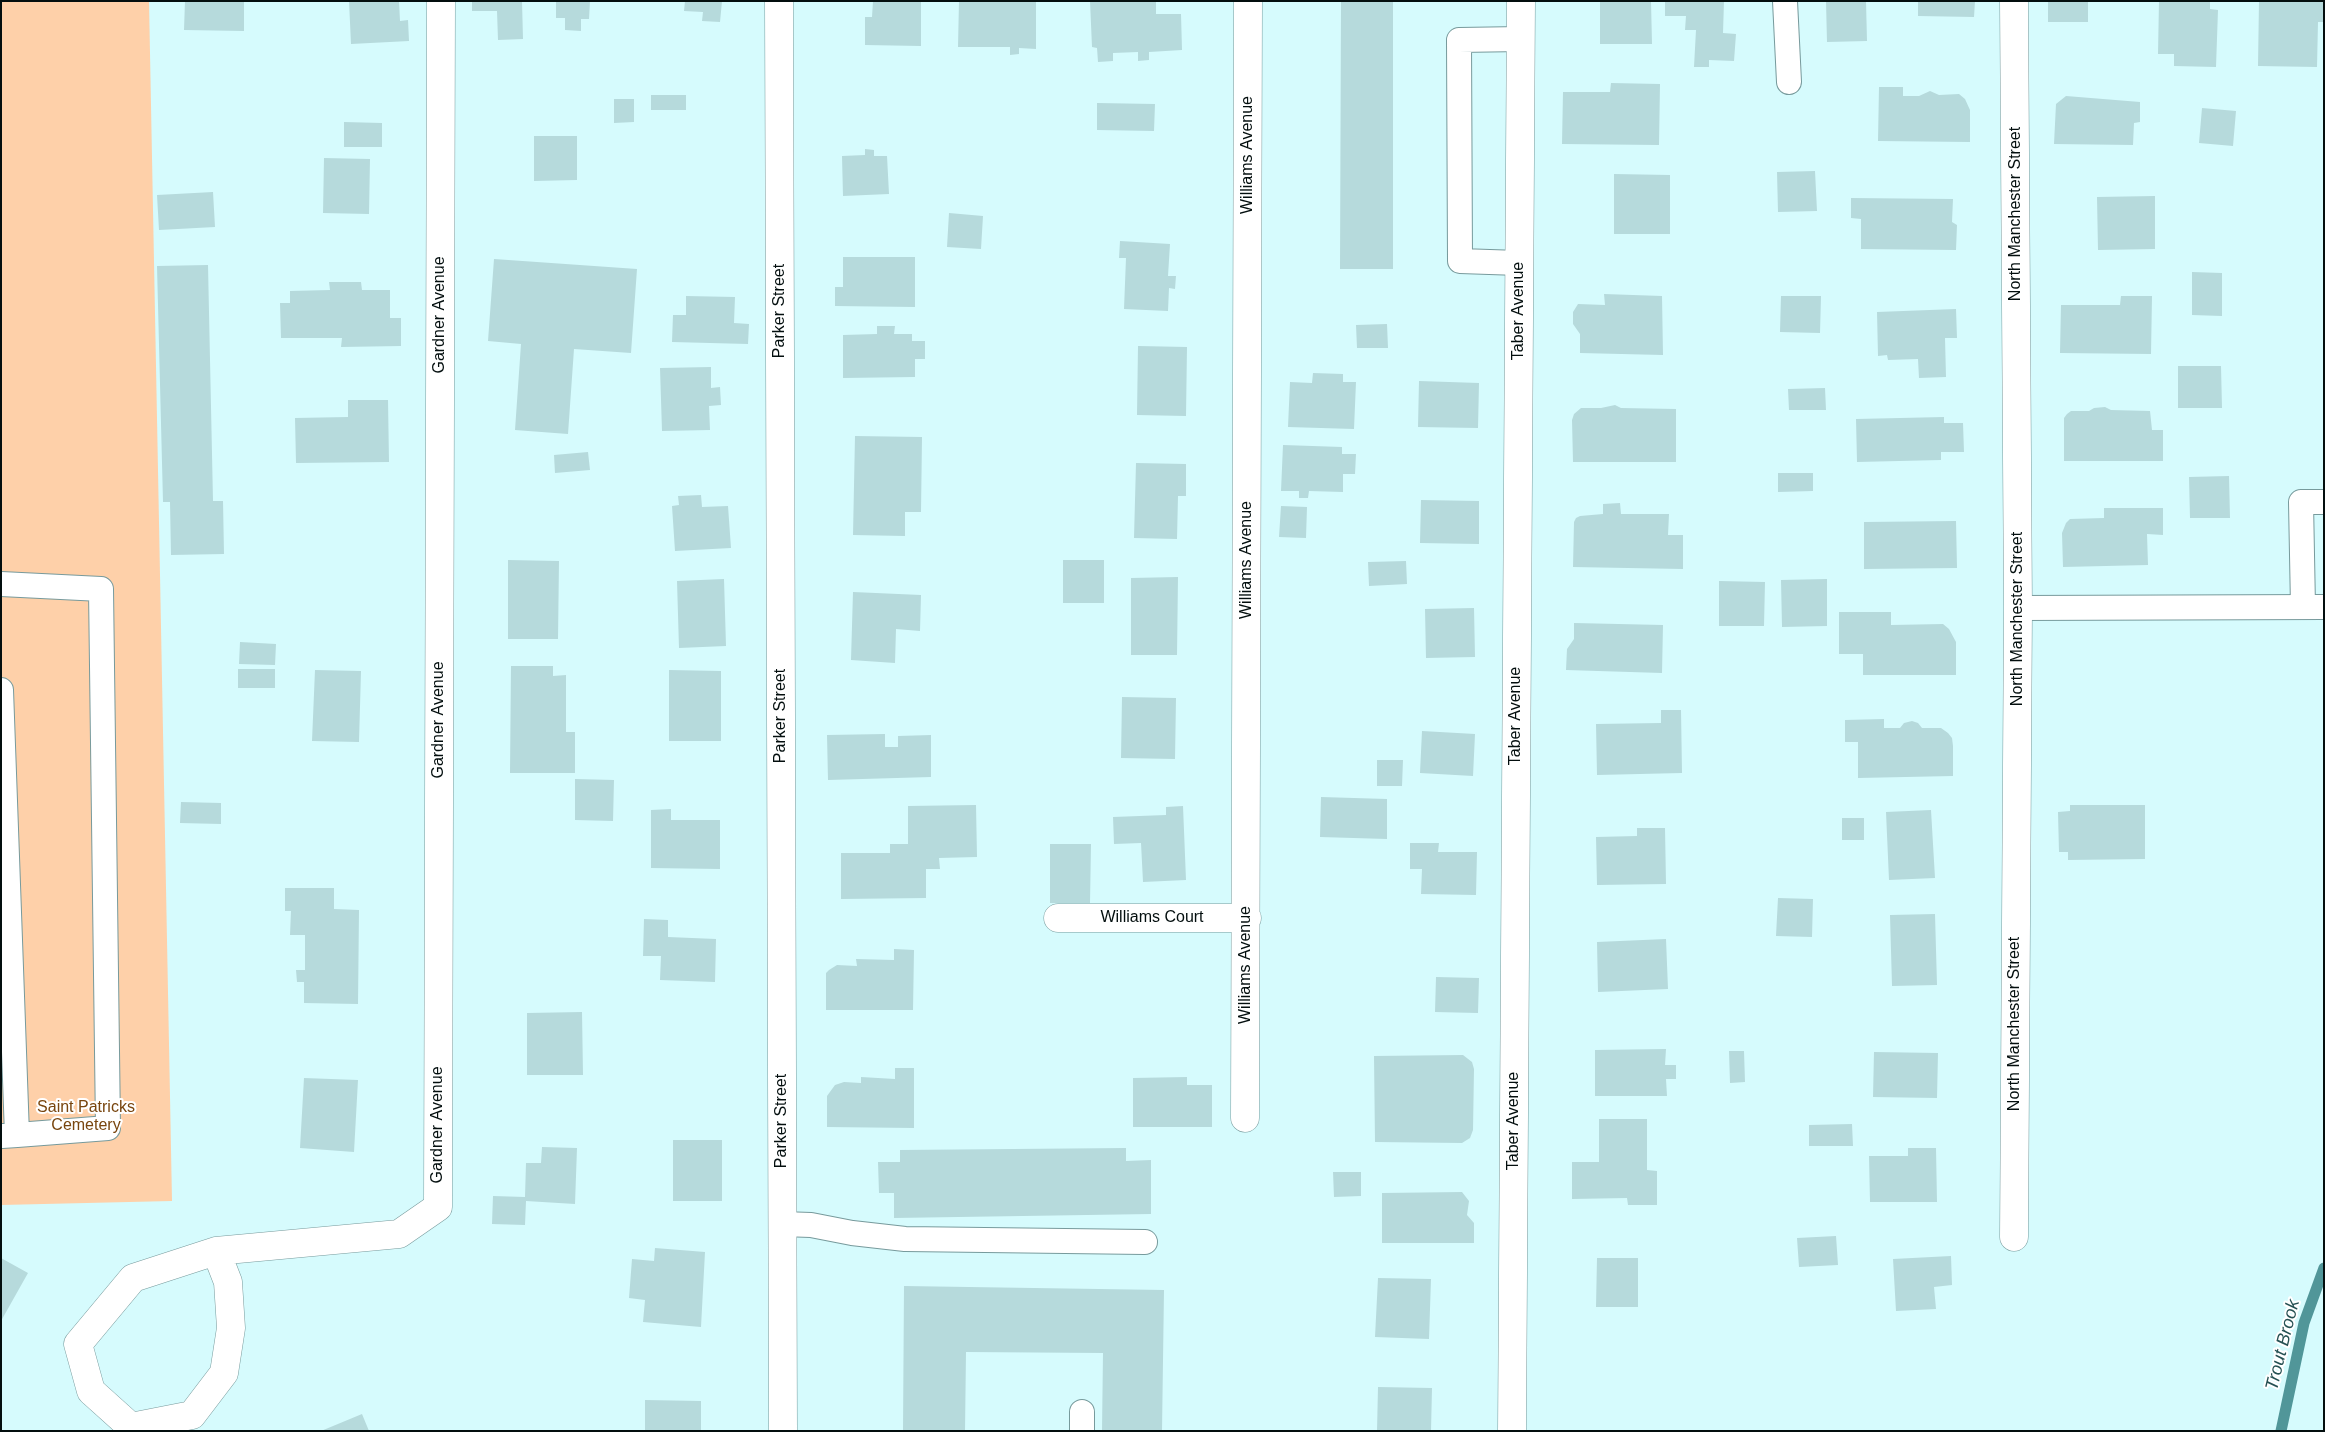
<!DOCTYPE html>
<html>
<head>
<meta charset="utf-8">
<style>
	body { margin:0 }
	#map { position:relative; width:2325px; height:1432px; overflow:hidden; background:#d6fbfd; font-family:Helvetica,sans-serif }
	canvas { display:block }
	.frame { position:absolute; inset:0; border:2px solid #030e0e; pointer-events:none }
</style>
</head>
<body>
<div id="map">
<canvas width="2325" height="1432"></canvas>
<div class="frame"></div>
</div>
<script>
const ctx = document.querySelector('canvas').getContext('2d');
ctx.lineJoin = 'round';
function paint(path, color) { ctx.fillStyle = color; ctx.fill(path, 'evenodd'); }
const shape = rows => new Path2D(rows.map(r => 'M' + r).join(''));
function strokePath(path, color, width, dash) { ctx.strokeStyle = color; ctx.lineWidth = width; ctx.lineCap = dash ? 'butt' : 'round'; ctx.setLineDash(dash || []); ctx.stroke(path); }
function drawText(font, color, halo, rows, align = 'center') {
  ctx.font = font + ' Helvetica,sans-serif'; ctx.lineWidth = 4; ctx.setLineDash([]); ctx.textBaseline = 'middle'; ctx.strokeStyle = halo; ctx.fillStyle = color; for (const [text, x, y, turn = 0] of rows) {
    ctx.save(); ctx.translate(x, y); ctx.rotate((+turn || 0) * Math.PI / 180); ctx.textAlign = isNaN(turn) ? turn : align; if (halo) ctx.strokeText(text, 0, 0); ctx.fillText(text, 0, 0); ctx.restore();
  }
}
paint(shape([
	[1,1,149,1,172,1201,1,1205]
]), '#fed0a9');
strokePath(shape([
	[2281,1431,2304,1323,2324,1268]
]), '#519699', 11);
paint(shape([
	[185,1,244,1,244,31,184,30],
	[349,1,399,1,400,21,408,20,409,41,351,44],
	[472,1,522,1,523,39,498,40,497,11,472,11],
	[556,1,590,1,589,19,581,19,581,31,565,30,565,18,556,18],
	[685,1,722,1,720,22,702,21,703,12,684,11],
	[873,1,921,1,921,46,865,45,865,17,872,17],
	[959,1,1036,1,1036,49,1019,48,1019,54,1010,55,1010,47,958,47],
	[1090,1,1156,1,1156,14,1181,14,1182,50,1149,52,1149,60,1138,61,1138,52,1113,53,1113,61,1098,62,1097,48,1092,47],
	[1341,1,1393,1,1393,269,1340,269],
	[1600,1,1651,1,1652,44,1600,44],
	[1665,1,1724,1,1723,33,1736,34,1734,61,1709,60,1709,67,1694,67,1696,30,1685,30,1686,16,1665,16],
	[1826,1,1866,1,1867,41,1827,42],
	[1918,1,1975,1,1974,17,1918,16],
	[2048,1,2088,1,2088,22,2048,22],
	[2159,1,2210,1,2210,9,2218,10,2216,67,2174,66,2174,54,2158,54],
	[2259,1,2324,1,2324,22,2318,22,2317,67,2258,66],
	[1611,83,1660,84,1659,145,1562,144,1563,92,1610,92],
	[1879,87,1903,87,1903,96,1919,96,1930,91,1939,95,1959,94,1965,99,1970,110,1970,142,1878,141],
	[651,95,686,95,686,110,651,110],
	[2066,96,2140,102,2140,122,2134,123,2133,145,2054,144,2056,104],
	[614,99,634,99,634,122,614,123],
	[1097,103,1155,104,1154,131,1097,130],
	[2202,108,2236,111,2233,146,2199,143],
	[344,122,382,123,382,147,344,147],
	[534,136,577,136,577,180,534,181],
	[865,149,874,150,874,156,887,156,889,194,843,196,842,156,865,155],
	[324,158,370,159,369,214,323,213],
	[1815,171,1817,211,1778,212,1777,172],
	[1614,174,1670,175,1670,234,1614,234],
	[213,192,215,227,159,230,157,195],
	[2155,196,2155,249,2098,250,2097,197],
	[1851,198,1953,199,1952,222,1957,225,1956,250,1861,249,1861,219,1851,218],
	[949,213,983,216,981,249,947,247],
	[1120,241,1170,244,1168,276,1176,276,1175,289,1169,288,1168,311,1124,309,1126,258,1119,258],
	[843,257,915,257,915,307,835,306,835,287,843,287],
	[494,259,637,269,631,353,574,349,568,434,515,430,521,344,488,341],
	[208,265,213,501,223,501,224,554,171,555,170,502,163,502,157,266],
	[2192,272,2222,273,2222,316,2192,315],
	[329,282,361,282,362,290,390,290,390,318,401,318,401,346,341,347,342,338,281,338,280,303,290,303,290,291,330,290],
	[1604,294,1662,296,1663,355,1580,353,1580,334,1573,324,1573,312,1578,304,1605,305],
	[686,296,735,297,734,323,749,324,748,344,672,342,673,315,686,315],
	[1781,296,1821,296,1820,333,1780,332],
	[2121,296,2152,296,2151,354,2060,353,2061,305,2120,305],
	[1956,309,1957,338,1945,338,1946,377,1919,378,1918,359,1888,360,1887,355,1878,356,1877,312],
	[1387,324,1388,348,1357,348,1356,325],
	[877,326,895,326,894,334,912,334,912,341,925,341,925,359,915,359,915,377,843,378,843,335,877,334],
	[1138,346,1187,347,1186,416,1137,415],
	[2178,366,2221,366,2222,408,2178,408],
	[711,367,711,388,720,387,721,405,709,406,710,430,662,431,660,368],
	[1313,373,1343,374,1343,382,1356,382,1354,429,1288,427,1290,382,1312,383],
	[1419,381,1479,383,1478,428,1418,427],
	[1825,388,1826,410,1789,410,1788,389],
	[348,400,388,400,389,462,296,463,295,418,348,417],
	[1615,405,1621,408,1676,409,1676,462,1573,462,1572,420,1574,414,1581,408,1601,408],
	[2105,407,2111,410,2150,411,2152,430,2163,430,2163,461,2064,461,2064,418,2067,414,2071,411,2089,411,2094,408],
	[1944,417,1944,423,1963,423,1964,452,1941,452,1941,460,1857,462,1856,419],
	[855,436,922,437,921,512,905,512,905,536,853,535],
	[1283,445,1342,447,1342,454,1356,454,1355,474,1343,474,1343,492,1309,491,1308,498,1299,498,1299,491,1281,491],
	[588,452,590,470,555,473,554,455],
	[1136,463,1186,464,1186,496,1178,496,1177,539,1134,538],
	[1778,473,1813,473,1813,491,1778,492],
	[2229,476,2230,518,2190,518,2189,477],
	[701,495,702,507,728,506,731,548,675,551,672,506,679,505,678,496],
	[1421,500,1479,501,1479,544,1420,543],
	[1620,503,1621,514,1669,514,1668,535,1683,535,1683,569,1573,567,1574,522,1576,518,1580,516,1603,514,1603,504],
	[1281,506,1307,507,1306,538,1279,537],
	[2104,508,2163,508,2163,535,2147,534,2148,565,2063,567,2062,533,2066,523,2070,519,2104,518],
	[1956,521,1957,568,1864,569,1864,522],
	[508,560,559,561,558,639,508,639],
	[1063,560,1104,560,1104,603,1063,603],
	[1406,561,1407,584,1369,586,1368,562],
	[1178,577,1177,655,1131,655,1131,578],
	[724,579,726,646,679,648,677,581],
	[1827,579,1827,626,1782,627,1781,580],
	[1719,581,1765,582,1764,626,1719,626],
	[853,592,921,595,920,631,896,629,895,663,851,660],
	[1474,608,1475,657,1426,658,1425,609],
	[1839,612,1891,612,1891,625,1943,624,1949,629,1956,642,1956,675,1863,675,1863,654,1839,654],
	[1574,623,1663,625,1662,673,1566,670,1567,649,1574,639],
	[240,642,276,644,275,665,239,664],
	[511,666,553,666,553,676,566,675,566,732,575,732,575,773,510,773],
	[238,669,275,669,275,688,238,688],
	[315,670,361,671,359,742,312,741],
	[669,670,721,671,721,741,669,741],
	[1122,697,1176,698,1175,759,1121,758],
	[1661,710,1681,710,1682,773,1597,775,1596,724,1661,723],
	[1884,719,1884,728,1900,728,1904,723,1912,721,1918,723,1922,728,1941,728,1948,733,1952,738,1953,746,1953,776,1858,778,1858,742,1845,742,1845,720],
	[1422,731,1475,734,1473,776,1420,773],
	[885,734,885,747,898,747,898,736,931,735,931,777,828,780,827,735],
	[1377,760,1403,760,1402,786,1377,786],
	[575,779,614,780,613,821,575,820],
	[1321,797,1387,799,1387,839,1320,837],
	[181,802,221,803,221,824,180,823],
	[976,805,977,857,939,858,940,869,926,869,926,898,841,899,841,853,890,853,890,844,908,844,908,806],
	[2070,805,2145,805,2145,859,2068,860,2068,852,2059,852,2058,812,2070,811],
	[1183,806,1186,880,1143,882,1141,843,1114,844,1113,817,1166,815,1166,807],
	[671,809,671,820,720,820,720,869,651,868,651,810],
	[1931,810,1935,878,1889,880,1886,812],
	[1842,818,1864,818,1864,840,1842,840],
	[1637,828,1665,828,1666,884,1597,885,1596,837,1637,836],
	[1410,843,1439,843,1438,852,1477,852,1476,895,1421,894,1422,869,1410,869],
	[1050,844,1091,844,1090,903,1050,903],
	[285,888,334,888,334,909,359,910,358,1004,304,1003,304,982,297,982,296,970,305,970,305,935,290,935,291,911,285,911],
	[1778,898,1813,899,1812,937,1776,936],
	[1935,914,1937,985,1892,986,1890,915],
	[644,919,668,920,668,937,716,939,715,982,660,980,661,956,643,956],
	[1666,939,1668,989,1598,992,1597,942],
	[894,949,914,950,913,1010,826,1010,826,973,829,970,837,965,857,966,856,959,894,960],
	[1436,977,1479,978,1478,1013,1435,1012],
	[582,1012,583,1075,527,1075,527,1013],
	[1666,1049,1665,1065,1676,1065,1676,1079,1666,1079,1667,1096,1595,1096,1595,1050],
	[1729,1051,1744,1051,1745,1082,1730,1083],
	[1874,1052,1938,1053,1937,1098,1873,1097],
	[1463,1055,1472,1062,1474,1069,1473,1130,1470,1138,1462,1143,1375,1142,1374,1056],
	[895,1068,914,1068,914,1128,827,1127,827,1096,835,1085,844,1082,861,1083,861,1077,895,1079],
	[1187,1077,1187,1085,1212,1085,1212,1127,1133,1127,1133,1078],
	[304,1078,358,1080,354,1152,300,1148],
	[1599,1119,1647,1119,1647,1170,1657,1171,1657,1205,1628,1205,1627,1198,1572,1199,1572,1162,1599,1162],
	[1852,1124,1853,1146,1809,1146,1809,1125],
	[673,1140,722,1140,722,1201,673,1201],
	[542,1147,577,1148,575,1204,526,1201,525,1225,492,1224,493,1196,525,1197,526,1163,541,1163],
	[1126,1148,1126,1161,1151,1160,1151,1214,894,1218,894,1193,879,1193,878,1162,900,1162,900,1150],
	[1908,1148,1936,1148,1937,1202,1870,1202,1869,1156,1908,1156],
	[1333,1172,1361,1172,1361,1196,1334,1197],
	[1462,1192,1469,1201,1467,1215,1474,1223,1474,1243,1382,1243,1382,1193],
	[1836,1236,1838,1265,1799,1267,1797,1238],
	[655,1248,705,1252,701,1327,643,1322,645,1300,629,1298,632,1259,654,1261],
	[1951,1256,1952,1285,1934,1287,1936,1309,1896,1311,1893,1259],
	[1,1258,28,1273,1,1321],
	[1597,1258,1638,1258,1638,1307,1596,1307],
	[1378,1278,1431,1279,1429,1339,1375,1337],
	[904,1286,1164,1290,1162,1431,1102,1431,1103,1353,966,1352,965,1431,903,1430],
	[1378,1387,1432,1388,1431,1431,1377,1431],
	[645,1400,701,1401,701,1431,645,1431],
	[362,1414,369,1431,321,1431]
]), '#b6dadc');
const service = shape([
	[1785,1,1789,82],
	[1519,263,1460,261,1459,40,1521,39],
	[1,584,101,589,108,1128,17,1135],
	[2303,607,2301,502,2324,502],
	[2018,608,2324,607],
	[1,690,17,1135,2,1136],
	[782,1224,811,1225,852,1233,905,1239,1145,1242],
	[1082,1412,1082,1431]
]);
const minor = shape([
	[779,1,783,1431],
	[1058,918,1247,918],
	[1245,1118,1248,1],
	[2014,1237,2018,608,2014,1],
	[216,1251,228,1282,231,1328,224,1373,192,1415,131,1427,91,1391,78,1344,133,1278,216,1251,399,1234,438,1207,441,1],
	[1512,1431,1521,1]
]);
strokePath(service, '#779a9c', 26);
strokePath(minor, '#779a9c', 29);
strokePath(service, '#fff', 24);
strokePath(minor, '#fff', 28);
drawText('16px', '#030e0e', '#fff', [
	["Williams Avenue",1248,155,-90],
	["North Manchester Street",2016,214,-90],
	["Parker Street",780,311,-90],
	["Taber Avenue",1519,311,-90],
	["Gardner Avenue",440,315,-90],
	["Williams Avenue",1247,560,-90],
	["North Manchester Street",2018,619,-90],
	["Parker Street",781,716,-90],
	["Taber Avenue",1516,716,-90],
	["Gardner Avenue",439,720,-90],
	["Williams Court",1152,918],
	["Williams Avenue",1246,965,-90],
	["North Manchester Street",2015,1024,-90],
	["Parker Street",782,1121,-90],
	["Taber Avenue",1514,1121,-90],
	["Gardner Avenue",438,1125,-90]
]);
drawText('16px', '#78450e', '#fff', [
	["Saint Patricks",86,1108],
	["Cemetery",86,1126]
]);
drawText('italic 18px', '#265153', '#fff', [
	["Trout Brook",2283,1345,-76]
]);
</script>
</body>
</html>
